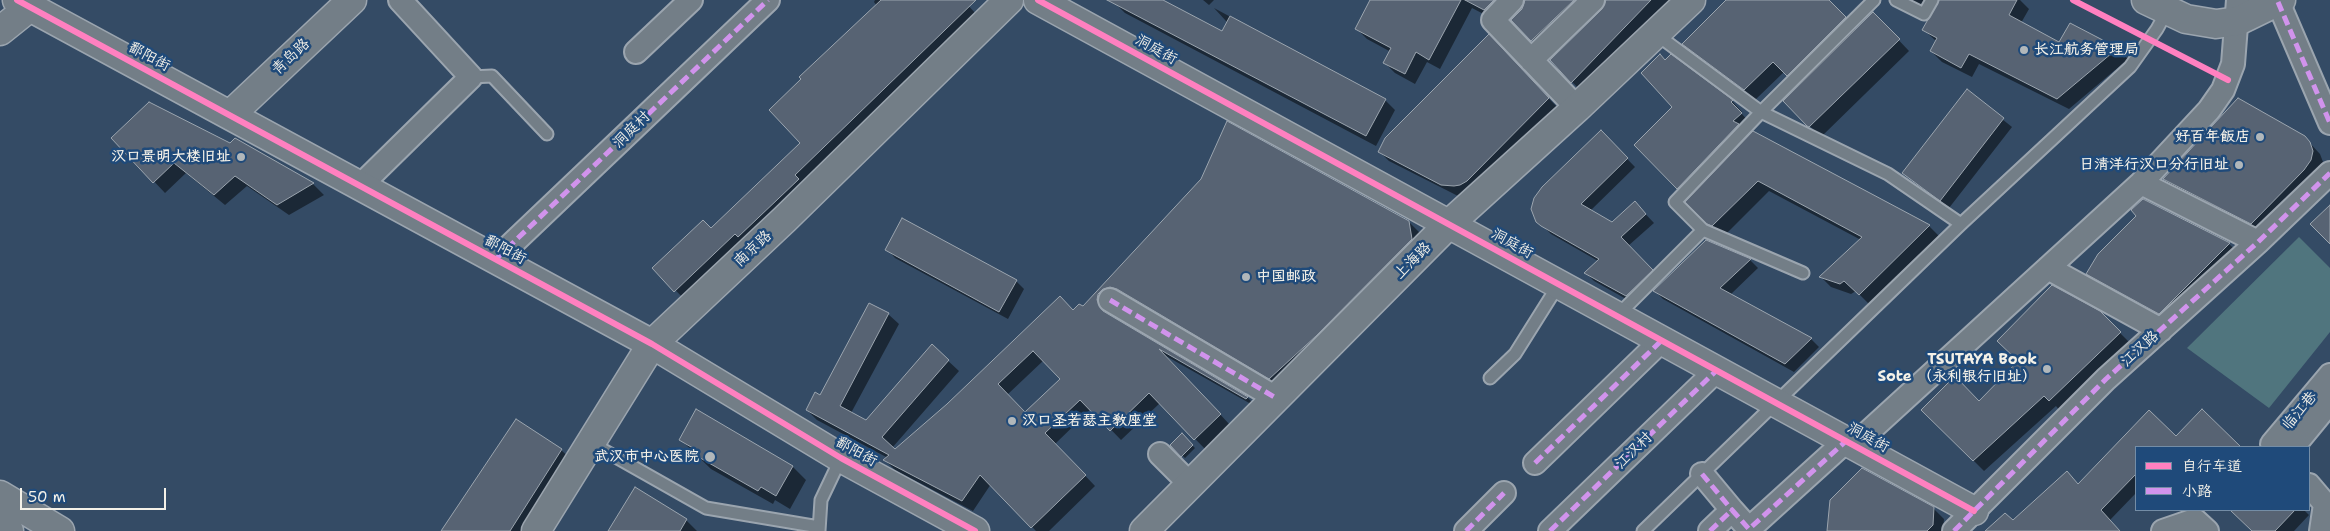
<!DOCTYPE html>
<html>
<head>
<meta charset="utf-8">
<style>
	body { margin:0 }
	#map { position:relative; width:2330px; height:531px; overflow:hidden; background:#344b65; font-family:"Shantell Sans","LXGW WenKai TC",sans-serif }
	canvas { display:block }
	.legend { position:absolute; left:2135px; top:446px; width:175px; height:65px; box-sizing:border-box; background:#1f4a7a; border:1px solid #748da6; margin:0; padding:6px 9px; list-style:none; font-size:15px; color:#f4f1e8 }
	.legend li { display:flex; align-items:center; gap:10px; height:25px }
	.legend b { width:25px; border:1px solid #748da6 }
	.scale { position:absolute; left:20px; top:488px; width:146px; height:22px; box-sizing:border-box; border:2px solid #f4f1e8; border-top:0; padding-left:6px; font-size:15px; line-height:18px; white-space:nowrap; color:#f4f1e8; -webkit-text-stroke:4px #1f4a7a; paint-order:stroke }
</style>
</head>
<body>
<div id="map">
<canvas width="2330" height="531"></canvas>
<ul class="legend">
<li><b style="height:6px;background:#ff80c0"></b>自行车道</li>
<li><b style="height:6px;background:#d193ec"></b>小路</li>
</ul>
<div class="scale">50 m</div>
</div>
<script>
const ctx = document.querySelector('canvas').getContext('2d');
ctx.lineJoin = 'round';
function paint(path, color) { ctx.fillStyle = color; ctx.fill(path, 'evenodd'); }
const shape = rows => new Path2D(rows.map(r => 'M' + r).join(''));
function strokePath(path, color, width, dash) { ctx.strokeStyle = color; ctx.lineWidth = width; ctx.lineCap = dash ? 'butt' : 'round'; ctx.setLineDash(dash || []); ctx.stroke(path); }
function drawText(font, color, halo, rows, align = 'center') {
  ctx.font = font + ' "Shantell Sans","LXGW WenKai TC",sans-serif'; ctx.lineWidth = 5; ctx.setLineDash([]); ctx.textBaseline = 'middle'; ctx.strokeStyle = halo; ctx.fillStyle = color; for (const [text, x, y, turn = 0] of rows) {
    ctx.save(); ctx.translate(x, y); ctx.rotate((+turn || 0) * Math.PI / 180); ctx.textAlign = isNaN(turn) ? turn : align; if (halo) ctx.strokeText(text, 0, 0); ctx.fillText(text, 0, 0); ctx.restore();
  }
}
paint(shape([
	[2299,237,2330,268,2330,332,2269,408,2187,348]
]), '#50757e');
paint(shape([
	[875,0,963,0,978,16,685,300,654,268,711,229,802,143,877,6,874,2],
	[1116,0,1160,0,1250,47,1214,8,1385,100,1395,110,1376,146,1125,13,1115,3],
	[1203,0,1214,0,1209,5],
	[1400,0,1508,0,1495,20,1472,8,1440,69,1427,62,1415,84,1395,73,1385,63,1391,52,1367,39,1357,29],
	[1526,0,1595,0,1543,51,1513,20,1526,4],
	[1606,0,1672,0,1582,92,1551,60,1603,10],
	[1728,0,1828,0,1856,30,1873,13,1909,51,1821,137,1784,101,1799,87,1784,72,1755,100,1694,54,1683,44],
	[1911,0,2020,0,2029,9,2021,23,2060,44,2071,25,2117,49,2128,59,2069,109,1979,64,1972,77,1942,62,1931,51,1936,41,1924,30,1934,12],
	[1498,46,1558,108,1470,194,1458,196,1389,161,1379,151],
	[1671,56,1732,101,1742,112,1741,113,1751,124,1744,131,1750,136,1929,226,1939,236,1870,305,1856,291,1851,294,1831,287,1821,277,1861,240,1769,191,1724,236,1719,234,1636,145,1674,107,1665,61],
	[1967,91,2012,127,1949,208,1904,172],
	[1601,132,1635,167,1590,211,1612,224,1635,203,1654,223,1628,246,1660,278,1635,304,1594,281,1586,273,1598,261,1551,234,1542,225],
	[2304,137,2320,154,2323,162,2321,171,2262,234,2175,190,2164,179],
	[113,138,230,144,235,139,313,184,324,195,289,215,247,186,225,205,186,173,165,193],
	[1202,179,1409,222,1419,232,1421,250,1280,388,1108,304,1107,312,1109,316,1248,398,1258,408,1166,356,1230,425,1205,449,1160,403,1121,440,1091,409,1055,444,1095,486,1049,531,1036,531,991,484,973,511,895,470,885,460,888,458,817,420,807,410,821,397,888,314,899,324,851,413,867,422,932,346,959,371,892,448,895,451,1073,311,1083,308],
	[1044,360,1061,379,1025,414,1007,395],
	[2229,244,2243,257,2173,327,2101,287,2087,273],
	[887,249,1016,281,1024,289,1008,319,895,258],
	[1750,260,1758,268,1730,295,1811,339,1819,347,1794,372,1663,299,1655,291],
	[2099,312,2131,344,2060,411,2056,406,1984,471,1923,410,1979,402],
	[2202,411,2240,447,2136,447,2136,493,2110,520,2119,531,1987,531,2013,522,2079,485,2149,412,2176,438],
	[1182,435,1195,448,1185,458,1171,445],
	[680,439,792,466,806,480,790,509,775,500,773,504,711,469],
	[561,450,572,460,527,531,442,531],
	[635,488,686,520,697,531,609,531],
	[1933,508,1944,519,1943,531,1828,531],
	[2232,510,2304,510,2309,515,2294,531,2253,531]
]), '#0007');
const building = shape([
	[881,0,976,0,795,175,799,179,738,237,735,234,674,292,652,268,703,220,711,228,800,143,769,110,801,79,799,77,881,0],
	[1107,0,1163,0,1222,31,1230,16,1386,99,1366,136,1107,0],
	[1370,0,1461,0,1429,60,1416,52,1405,74,1383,63,1391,48,1355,29,1370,0],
	[1465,0,1494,0,1484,10,1465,0],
	[1525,0,1574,0,1531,41,1511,20,1522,9,1525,0],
	[1606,0,1651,0,1571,83,1550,60,1602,9,1606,0],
	[1726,0,1829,0,1846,17,1787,76,1773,62,1744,90,1682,44,1726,0],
	[1939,0,2017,0,2009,15,2059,42,2070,23,2118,48,2057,99,1969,54,1961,68,1930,51,1937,38,1922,30,1939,0],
	[1873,12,1900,39,1809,127,1807,126,1783,101,1873,12],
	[1489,34,1549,98,1467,181,1460,185,1454,186,1441,185,1378,152,1385,138,1489,34],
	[1660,54,1665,60,1671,54,1733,100,1731,102,1742,113,1733,121,1739,124,1677,189,1634,145,1672,107,1641,73,1660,54],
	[1967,89,2004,118,1940,201,1902,173,1967,89],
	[2238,98,2305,136,2310,142,2313,151,2311,160,2304,170,2251,224,2163,179,2238,98],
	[149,102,230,143,235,138,314,183,277,205,235,176,214,195,174,163,153,183,111,138,149,102],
	[1227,121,1409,221,1412,239,1316,336,1269,379,1117,289,1110,287,1103,289,1098,294,1097,300,1103,311,1248,397,1246,399,1159,349,1221,414,1194,440,1149,393,1110,431,1080,400,1045,433,1086,475,1031,528,980,475,962,501,883,460,889,455,806,410,815,392,820,395,869,303,889,313,840,406,866,420,932,344,949,360,882,437,895,449,947,404,1060,296,1073,310,1079,304,1083,306,1201,179,1227,121],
	[1033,351,1060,379,1025,412,998,384,1033,351],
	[1601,130,1628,158,1581,204,1612,222,1635,201,1646,214,1621,237,1653,270,1626,296,1584,273,1599,259,1541,226,1536,222,1531,209,1534,198,1542,187,1601,130],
	[1753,131,1868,192,1930,225,1859,295,1844,281,1840,284,1819,277,1862,237,1758,181,1712,226,1707,224,1685,202,1753,131],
	[2143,199,2230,243,2159,314,2086,274,2098,254,2136,216,2131,210,2143,199],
	[2330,205,2330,244,2310,224,2330,205],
	[902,218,1017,280,999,312,885,250,902,218],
	[1706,240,1751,259,1720,288,1812,338,1785,364,1653,291,1706,240],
	[2052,285,2100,311,2121,332,2049,401,2044,396,1973,461,1921,410,1955,376,1979,401,2018,361,1997,341,2052,285],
	[696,409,793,466,776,496,761,487,758,491,695,455,698,451,679,440,696,409],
	[2202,409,2241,447,2136,447,2136,474,2101,510,2120,531,1985,531,2005,513,2013,520,2067,471,2078,484,2149,410,2176,436,2202,409],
	[516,419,562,449,510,531,441,531,516,419],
	[1182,433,1193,445,1181,457,1170,445,1182,433],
	[1862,468,1934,507,1933,525,1927,531,1827,531,1830,500,1862,468],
	[635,487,687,519,680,531,608,531,635,487],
	[2230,510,2295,510,2275,531,2252,531,2230,510]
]);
paint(building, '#576373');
strokePath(building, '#9ba5af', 1);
const lane = shape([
	[1896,0,1924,14,1932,0],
	[1656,34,1761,112,1888,174,1961,224],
	[471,77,492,76,547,134],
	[1703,230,1803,273],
	[1617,316,1703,230,1675,202,1761,112,1874,0],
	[1490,378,1515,354,1559,284],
	[591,443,706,508,819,527],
	[819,531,821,500,841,458],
	[1643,531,1961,224,2130,67,2157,29,2168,9]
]);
const street = shape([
	[1512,0,1493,20,1577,108],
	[2278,2,2330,123],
	[636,52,691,0],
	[1531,60,1593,0],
	[2141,183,2258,242],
	[360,186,471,77,400,0],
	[496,259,768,0],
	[2048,268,2161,330],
	[1110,300,1276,398],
	[1854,445,2141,183,2209,110,2223,90,2233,64,2238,0],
	[2275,447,2272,444,2330,375],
	[2293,447,2330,402],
	[1160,454,1190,484],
	[1535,463,1662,340],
	[1702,474,1732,510],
	[2309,485,2325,504,2321,531],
	[1466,531,1504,493],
	[1550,531,1717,370],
	[1710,531,1732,510,1749,529,1846,441],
	[1954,531,2106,379,2258,242,2330,173],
	[2163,531,2195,520,2207,531]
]);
const secondary = shape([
	[17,0,652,344,841,458,975,531],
	[1038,0,1974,511],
	[0,31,30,7],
	[230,115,352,0],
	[0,495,60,531],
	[0,525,9,531],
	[536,531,652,344,785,219,1009,0],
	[1144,531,1449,224,1577,108,1691,0]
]);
const primary = shape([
	[2146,0,2186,19,2216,24,2238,21,2281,0]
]);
strokePath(lane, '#9ba5af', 15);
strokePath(street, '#9ba5af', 26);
strokePath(secondary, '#9ba5af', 31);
strokePath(primary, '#9ba5af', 31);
strokePath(lane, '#737e87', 11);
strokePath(street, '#737e87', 22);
strokePath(secondary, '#737e87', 28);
strokePath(primary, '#737e87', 28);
strokePath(shape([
	[2278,2,2330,123],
	[496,259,768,0],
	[1110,300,1276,398],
	[1535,463,1662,340],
	[1702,474,1732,510],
	[1466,531,1504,493],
	[1550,531,1717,370],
	[1710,531,1732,510,1749,529,1846,441],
	[1954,531,2106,379,2258,242,2330,173]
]), '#d193ec', 5, [10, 5]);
strokePath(shape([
	[17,0,652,344,841,458,975,531],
	[1038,0,1974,511],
	[2073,0,2228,80]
]), '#ff80c0', 6);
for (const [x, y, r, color] of [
	[2024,50,5,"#b1b7ba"],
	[2260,137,5,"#b1b7ba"],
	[241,157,5,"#b1b7ba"],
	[2239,165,5,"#b1b7ba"],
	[1246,277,5,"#b1b7ba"],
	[2047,369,5,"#b1b7ba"],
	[1012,421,5,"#b1b7ba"],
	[710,457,6,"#b1b7ba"]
]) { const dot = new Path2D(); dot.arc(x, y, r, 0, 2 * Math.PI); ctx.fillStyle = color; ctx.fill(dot); strokePath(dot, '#1f4a7a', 2); }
drawText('15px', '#f4f1e8', '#1f4a7a', [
	["洞庭街",1156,50,29],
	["鄱阳街",149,57,28],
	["青岛路",291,57,-43],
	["洞庭村",632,130,-44],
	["洞庭街",1512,244,29],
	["南京路",753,249,-43],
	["鄱阳街",505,250,28],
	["上海路",1413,261,-45],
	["江汉路",2140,349,-42],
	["临江巷",2300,411,-50],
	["洞庭街",1868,438,29],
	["江汉村",1634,451,-44],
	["鄱阳街",856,452,29]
]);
drawText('bold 15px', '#f4f1e8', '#1f4a7a', [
	["长江航务管理局",2034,50,"left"],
	["好百年飯店",2250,137],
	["汉口景明大楼旧址",231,157],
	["日清洋行汉口分行旧址",2229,165],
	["中国邮政",1256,277,"left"],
	["TSUTAYA Book",2037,360],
	["Sote （永利银行旧址）",2037,377],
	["汉口圣若瑟主教座堂",1022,421,"left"],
	["武汉市中心医院",699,457]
], 'right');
</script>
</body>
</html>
